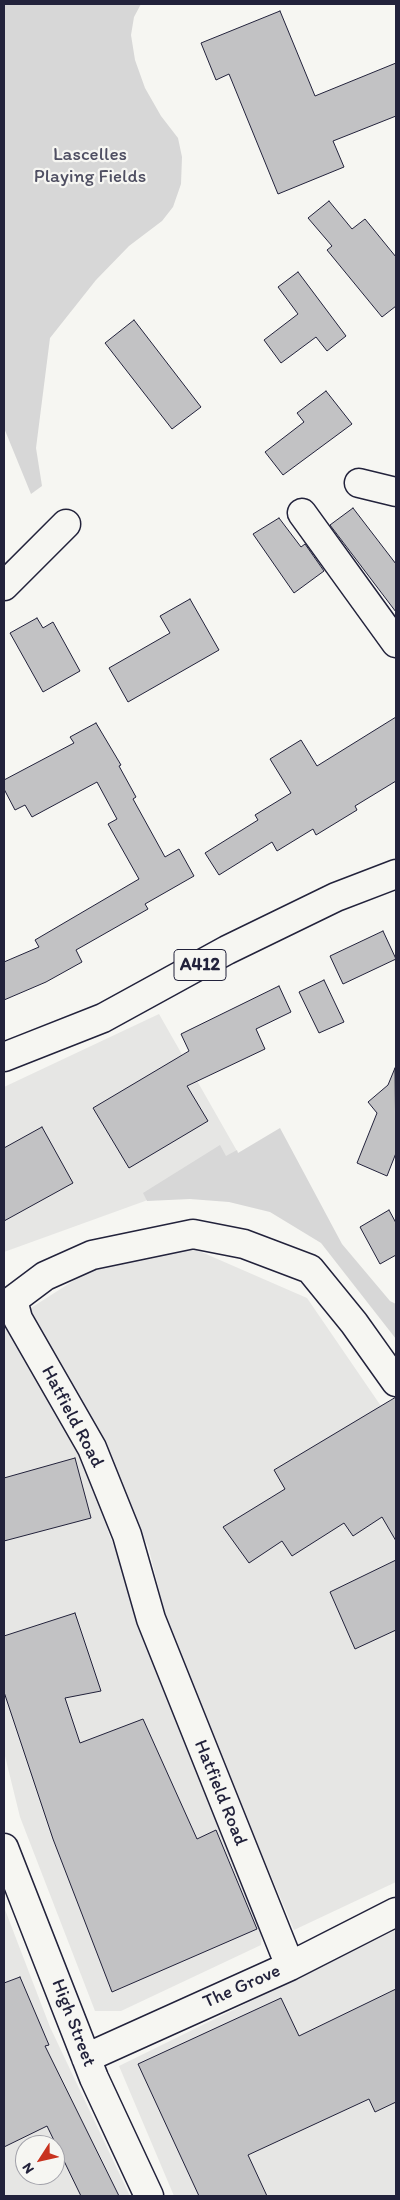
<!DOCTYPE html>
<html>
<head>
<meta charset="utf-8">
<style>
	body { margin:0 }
	#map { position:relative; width:400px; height:2200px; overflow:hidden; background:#f6f6f2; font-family:Itim,sans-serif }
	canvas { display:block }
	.frame { position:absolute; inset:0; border:5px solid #22223b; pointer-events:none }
	.north { position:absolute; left:15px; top:2135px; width:50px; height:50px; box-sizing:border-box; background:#f6f6f2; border:1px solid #a1a1a9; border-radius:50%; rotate:235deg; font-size:14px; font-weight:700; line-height:20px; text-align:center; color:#22223b }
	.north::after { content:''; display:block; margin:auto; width:18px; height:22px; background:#c8321e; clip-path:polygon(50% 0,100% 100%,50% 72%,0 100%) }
</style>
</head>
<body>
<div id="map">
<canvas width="400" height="2200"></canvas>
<div class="frame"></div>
<div class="north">N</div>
</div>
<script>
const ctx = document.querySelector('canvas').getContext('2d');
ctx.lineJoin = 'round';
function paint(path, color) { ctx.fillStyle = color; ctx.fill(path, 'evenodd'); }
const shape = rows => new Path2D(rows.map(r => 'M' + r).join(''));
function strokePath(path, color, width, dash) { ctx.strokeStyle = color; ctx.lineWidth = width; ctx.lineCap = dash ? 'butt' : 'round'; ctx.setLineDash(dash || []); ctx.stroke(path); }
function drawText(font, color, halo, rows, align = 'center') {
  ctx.font = font + ' Itim,sans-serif'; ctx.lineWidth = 4.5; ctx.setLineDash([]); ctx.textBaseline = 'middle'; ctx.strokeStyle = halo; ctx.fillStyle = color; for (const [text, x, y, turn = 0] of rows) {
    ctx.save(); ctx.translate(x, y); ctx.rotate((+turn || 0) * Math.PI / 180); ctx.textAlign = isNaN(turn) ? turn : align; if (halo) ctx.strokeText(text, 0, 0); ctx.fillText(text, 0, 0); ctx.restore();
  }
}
paint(shape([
	[159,1014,237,1151,145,1201,4,1252,4,1087],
	[183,1244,307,1298,396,1428,396,1882,294,1930,173,1645,148,1546,20,1315,98,1265],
	[4,1313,85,1454,109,1534,263,1920,261,1945,121,2011,95,2011,20,1817,4,1752],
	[4,1907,50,2027,130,2196,4,2196],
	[25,2145,55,2145,55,2175,25,2175],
	[396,1930,396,2196,174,2196,119,2066]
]), '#e6e6e4');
paint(shape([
	[4,4,141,4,134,17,131,35,135,60,145,88,161,116,178,138,182,157,181,184,173,207,162,221,129,246,96,280,50,338,36,448,42,486,31,494,4,428],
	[280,1128,342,1244,390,1301,396,1304,396,1339,321,1243,270,1212,229,1202,190,1199,147,1201,143,1193,220,1145,226,1156,237,1150,238,1153]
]), '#d7d7d7');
const building = shape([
	[280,11,315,96,396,63,396,116,333,141,344,167,278,194,229,74,216,80,201,43,280,11],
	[329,201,352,229,365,219,396,257,396,306,382,317,327,250,332,246,308,218,329,201],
	[298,272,346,336,327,351,316,337,281,363,264,340,298,314,278,287,298,272],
	[134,320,201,407,172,429,105,343,134,320],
	[326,391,352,424,283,475,265,452,304,422,297,413,326,391],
	[353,508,396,564,396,612,330,525,353,508],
	[279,518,301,547,305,544,324,571,294,593,253,534,279,518],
	[190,599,219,650,128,702,109,668,170,633,160,616,190,599],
	[37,618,43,628,53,622,80,671,43,692,10,633,37,618],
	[396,717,396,781,355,806,357,810,316,835,313,829,277,851,272,842,219,875,205,853,258,820,255,815,291,793,270,759,301,740,317,766,396,717],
	[96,723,121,765,119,766,136,797,133,799,165,857,179,849,194,876,145,904,148,909,76,950,82,962,46,982,4,1000,4,962,39,947,35,940,139,879,108,824,117,819,97,782,32,817,25,805,15,810,4,789,4,780,74,743,70,737,96,723],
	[383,931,396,959,343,984,330,956,383,931],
	[324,980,344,1022,319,1033,299,992,324,980],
	[279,986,291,1012,256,1029,265,1049,187,1086,208,1121,129,1168,93,1108,189,1051,181,1034,279,986],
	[395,1068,396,1153,387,1176,357,1163,377,1113,368,1102,388,1085,395,1068],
	[42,1127,73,1183,4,1221,4,1148,42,1127],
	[389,1210,396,1223,396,1255,380,1264,360,1227,389,1210],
	[396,1397,396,1541,382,1517,353,1536,344,1523,292,1556,282,1541,249,1563,223,1527,285,1489,274,1470,396,1397],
	[75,1458,91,1518,4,1541,4,1478,75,1458],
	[396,1560,396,1630,355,1649,330,1592,396,1560],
	[75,1613,101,1691,65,1698,80,1743,143,1719,197,1839,216,1830,257,1929,112,1992,53,1839,4,1692,4,1636,75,1613],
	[20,1977,49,2045,45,2046,119,2196,81,2196,47,2126,4,2147,4,1983,20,1977],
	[396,1989,396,2102,375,2112,369,2099,248,2155,267,2196,199,2196,138,2064,281,1998,299,2036,396,1989]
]);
paint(building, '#c2c2c4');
strokePath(building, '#22223b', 1);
const street = shape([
	[359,483,396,492],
	[302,513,396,643],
	[4,586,66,524],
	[4,1848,94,2078,149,2196],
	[290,1966,151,1619,127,1535,92,1448,18,1319,13,1300,45,1276,92,1255,193,1234,244,1244,310,1269,354,1323,396,1382],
	[86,2058,290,1966,396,1912]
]);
const primary = shape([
	[4,1057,103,1018,227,950,336,897,396,874]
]);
strokePath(street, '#22223b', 31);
strokePath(primary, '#22223b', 31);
strokePath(street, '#f6f6f2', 28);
strokePath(primary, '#f6f6f2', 28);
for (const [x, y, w] of [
	[200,965,52]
]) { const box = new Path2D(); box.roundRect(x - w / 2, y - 15.5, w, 31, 4); ctx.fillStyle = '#f6f6f2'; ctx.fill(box); strokePath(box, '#22223b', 1); }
drawText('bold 18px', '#22223b', null, [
	["A412",200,965]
]);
drawText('19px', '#4f4f62', '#f6f6f2', [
	["Lascelles",90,155],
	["Playing Fields",90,177]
]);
drawText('19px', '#22223b', '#f6f6f2', [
	["Hatfield Road",72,1417,62],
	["Hatfield Road",220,1793,68],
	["The Grove",242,1987,-24],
	["High Street",73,2023,69]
]);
</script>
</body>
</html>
